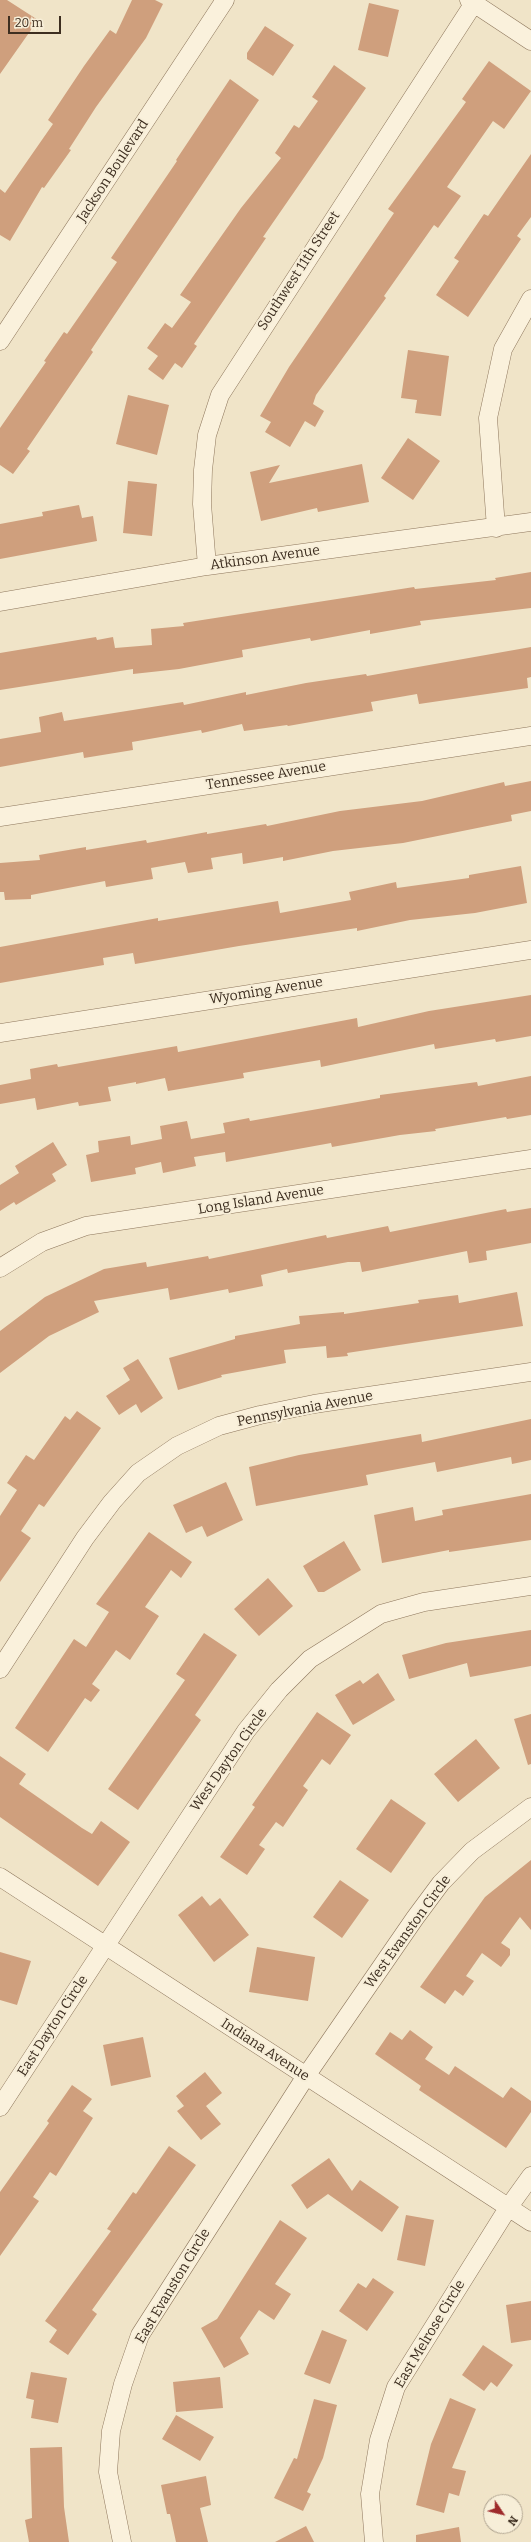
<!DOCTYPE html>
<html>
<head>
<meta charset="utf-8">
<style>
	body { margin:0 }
	#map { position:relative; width:531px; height:2542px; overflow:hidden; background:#f0e4c8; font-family:Bitter,serif }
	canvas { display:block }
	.north { position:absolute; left:483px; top:2494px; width:40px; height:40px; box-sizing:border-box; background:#f7eed8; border:1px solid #ada18e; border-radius:50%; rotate:125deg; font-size:11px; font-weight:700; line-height:16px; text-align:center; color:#3d2e20 }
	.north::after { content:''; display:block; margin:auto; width:14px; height:18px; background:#9e2a2b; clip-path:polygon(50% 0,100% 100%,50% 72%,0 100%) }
	.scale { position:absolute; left:8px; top:16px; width:53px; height:18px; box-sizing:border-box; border:2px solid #3d2e20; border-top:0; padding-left:5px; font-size:12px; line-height:14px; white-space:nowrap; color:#3d2e20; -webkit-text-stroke:3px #f7eed8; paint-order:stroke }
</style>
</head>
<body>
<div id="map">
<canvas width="531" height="2542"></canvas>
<div class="north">N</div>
<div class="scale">20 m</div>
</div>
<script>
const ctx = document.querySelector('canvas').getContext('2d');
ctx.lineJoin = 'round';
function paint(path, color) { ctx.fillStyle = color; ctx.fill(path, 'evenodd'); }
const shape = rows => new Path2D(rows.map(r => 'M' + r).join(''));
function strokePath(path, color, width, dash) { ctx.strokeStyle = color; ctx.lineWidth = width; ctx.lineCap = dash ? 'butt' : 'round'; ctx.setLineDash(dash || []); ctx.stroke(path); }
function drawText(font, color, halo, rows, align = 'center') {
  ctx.font = font + ' Bitter,serif'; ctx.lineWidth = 4; ctx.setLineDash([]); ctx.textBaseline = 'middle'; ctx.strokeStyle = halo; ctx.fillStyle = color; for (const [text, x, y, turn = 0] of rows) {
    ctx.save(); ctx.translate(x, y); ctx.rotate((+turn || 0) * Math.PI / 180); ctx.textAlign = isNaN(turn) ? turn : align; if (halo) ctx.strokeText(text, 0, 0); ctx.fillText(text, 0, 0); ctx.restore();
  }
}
paint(shape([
	[0,0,7,0,38,20,0,74],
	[132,0,155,0,163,4,146,38,96,107,69,149,71,150,44,188,42,187,10,241,0,235,0,189,5,193,53,124,48,120,84,66,110,30,116,34],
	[369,3,399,10,388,57,358,50],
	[265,26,294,45,273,76,247,59,247,53],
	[489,61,531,91,504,129,493,121,447,187,461,196,438,228,434,225,384,296,386,298,316,395,313,404,324,411,315,427,305,421,290,447,265,432,271,422,260,416,289,367,394,213,388,209,466,102,462,99],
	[334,65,366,88,263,237,266,238,194,344,197,346,182,368,175,363,163,380,148,369,158,356,147,348,165,323,172,328,191,302,180,295,241,208,281,158,275,153,294,125,299,128,318,101,312,97],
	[230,79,259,100,91,350,93,352,27,449,30,451,13,474,0,465,0,428,46,362,44,361,64,332,67,334,117,262,111,258,177,161,176,160],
	[531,154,531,217,517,236,521,239,468,317,436,295,459,261,454,258,484,214,488,216],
	[408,350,449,356,441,416,415,413,417,400,401,398],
	[128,395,169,405,157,455,116,444],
	[408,438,440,461,413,500,381,478],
	[362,464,369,502,318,512,317,508,261,521,250,472,280,465,269,483],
	[128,481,157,484,152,536,123,533],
	[79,505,82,518,93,516,97,541,0,559,0,524,43,516,42,512],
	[531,572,531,608,420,621,421,625,370,634,370,630,311,641,310,638,242,650,243,657,179,669,133,674,133,669,0,690,0,653,96,637,97,640,113,637,115,648,152,645,151,629,184,626,183,623,414,587,415,589,496,580,495,578],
	[531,647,531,677,527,678,528,688,419,704,417,694,371,702,373,711,288,726,287,725,244,731,242,724,202,733,201,730,132,742,133,750,84,758,83,752,0,767,0,739,41,732,39,717,62,712,64,721,183,702,184,705,246,692,246,695,306,683,366,674,367,676],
	[531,781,531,811,511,815,512,821,403,843,333,851,283,861,283,857,243,864,242,853,211,858,213,869,188,873,185,862,151,868,153,879,106,887,105,881,31,895,31,899,5,900,4,892,0,892,0,863,40,860,39,855,86,847,86,850,146,840,147,843,207,832,207,834,266,824,267,826,340,811,422,801,504,782,505,786],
	[521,866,527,903,475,913,410,920,357,931,357,928,239,946,135,964,133,953,103,958,104,965,0,983,0,947,158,918,158,921,278,901,280,913,351,900,349,892,396,882,397,888,469,878,469,875],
	[531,995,531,1036,496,1042,495,1039,435,1049,434,1044,321,1067,320,1060,243,1073,244,1078,168,1091,165,1078,136,1084,136,1082,108,1087,111,1101,79,1106,78,1102,37,1110,35,1098,0,1104,0,1085,31,1079,30,1069,57,1064,58,1067,177,1046,178,1052,357,1018,358,1027,429,1011],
	[531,1076,531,1115,507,1119,506,1117,435,1129,436,1131,400,1135,332,1147,331,1143,226,1162,225,1152,194,1157,196,1166,163,1173,161,1162,135,1168,136,1174,91,1182,86,1155,99,1152,98,1141,130,1136,131,1145,162,1139,160,1126,187,1121,191,1139,225,1133,223,1123,249,1118,250,1121,380,1098,380,1095,477,1082,478,1086],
	[53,1142,67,1165,52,1174,56,1181,16,1205,14,1202,0,1211,0,1185,19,1173,15,1166],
	[531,1208,531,1243,486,1251,487,1260,469,1263,467,1251,362,1272,360,1262,348,1262,288,1273,287,1269,261,1275,263,1286,229,1293,228,1289,170,1300,168,1288,94,1301,99,1312,49,1336,0,1373,0,1331,45,1297,104,1269,146,1262,147,1267,208,1256,209,1259,326,1235,327,1238,388,1226,390,1232,506,1209,507,1212],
	[517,1292,523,1326,347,1353,348,1356,327,1358,326,1346,284,1350,286,1363,221,1375,222,1377,178,1390,169,1358,235,1339,235,1336,300,1324,299,1316,344,1312,344,1314,419,1303,418,1300,458,1295,459,1303],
	[138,1359,163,1398,141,1413,136,1404,119,1415,106,1396,130,1380,123,1368],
	[77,1411,101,1428,44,1507,39,1504,21,1531,31,1538,0,1582,0,1516,17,1490,7,1483,26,1455,34,1460,65,1416,70,1420],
	[531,1419,531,1460,512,1464,511,1457,437,1472,435,1462,366,1475,368,1485,256,1506,249,1467,299,1455,421,1434,422,1442],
	[226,1482,243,1520,207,1537,202,1526,186,1533,173,1505],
	[531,1494,531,1540,477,1548,449,1552,449,1550,382,1563,374,1515,413,1507,415,1521,443,1515,442,1510],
	[149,1532,192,1562,181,1578,171,1570,145,1607,159,1616,130,1660,116,1650,92,1684,100,1690,91,1702,85,1698,48,1752,15,1728,74,1639,86,1647,109,1612,96,1604],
	[344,1541,361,1570,324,1592,318,1592,303,1566],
	[268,1578,293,1606,259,1636,234,1609],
	[531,1630,531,1666,470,1677,467,1663,409,1679,402,1655,446,1643],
	[204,1633,237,1655,195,1715,201,1720,138,1810,108,1789,185,1680,176,1674],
	[378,1673,395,1700,353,1725,335,1695,360,1680,363,1684],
	[317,1712,351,1735,330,1765,322,1759,303,1786,308,1790,283,1827,276,1822,259,1845,265,1849,247,1875,220,1857,255,1807,252,1805],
	[531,1714,531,1764,528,1765,514,1719],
	[476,1739,500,1768,458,1802,434,1774],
	[0,1756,26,1774,19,1784,82,1828,92,1834,101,1821,130,1842,98,1886,0,1817],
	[391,1799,426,1823,391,1873,356,1849],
	[531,1860,531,1930,520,1917,501,1943,510,1949,510,1955,501,1967,482,1953,466,1976,474,1981,463,1996,455,1990,445,2004,420,1987,485,1897],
	[340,1880,369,1900,342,1938,313,1917],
	[202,1896,210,1906,220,1898,249,1935,214,1962,178,1915],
	[257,1947,315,1957,308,2001,249,1992],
	[0,1952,31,1961,17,2005,0,2000],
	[410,2030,433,2047,425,2059,449,2075,455,2066,503,2098,511,2087,531,2101,531,2112,506,2148,419,2090,421,2086,375,2054,390,2032,402,2040],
	[143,2037,151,2077,111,2086,103,2045],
	[205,2072,222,2093,206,2106,221,2124,201,2140,177,2111,184,2106,176,2096],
	[72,2085,92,2099,83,2111,93,2118,56,2176,50,2172,33,2197,39,2201,0,2256,0,2192,49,2123,47,2121],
	[169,2146,196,2165,92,2310,97,2314,68,2355,49,2342,57,2330,45,2321,111,2231,107,2229,133,2192,136,2194],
	[329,2158,352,2191,360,2180,399,2207,382,2232,328,2194,307,2209,291,2185],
	[406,2215,434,2220,425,2266,397,2260],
	[280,2220,307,2238,275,2284,291,2294,274,2320,259,2310,240,2338,249,2354,224,2368,201,2328,217,2319],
	[373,2278,394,2292,367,2331,339,2311,358,2283,366,2288],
	[531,2301,531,2340,511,2343,506,2305],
	[322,2330,347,2340,330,2384,304,2374],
	[483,2345,513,2365,497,2387,491,2382,484,2391,462,2375],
	[31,2372,67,2378,58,2423,31,2418,34,2400,26,2398],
	[220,2377,223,2408,176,2412,173,2382],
	[450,2398,476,2409,452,2468,466,2471,459,2496,449,2493,444,2513,416,2505,431,2444],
	[314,2399,337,2405,323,2458,307,2492,311,2494,303,2511,274,2498,294,2458,297,2459],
	[176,2415,214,2437,200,2461,162,2439],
	[62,2447,64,2507,69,2542,29,2542,25,2520,32,2518,30,2448],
	[206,2476,211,2505,200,2508,208,2542,176,2542,170,2514,167,2514,161,2485],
	[306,2526,314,2542,275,2542],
	[459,2527,461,2542,416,2542,416,2535]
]), '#cf9f7d');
const minor = shape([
	[469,0,531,41],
	[0,341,225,0],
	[496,528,488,418,503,349,531,299],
	[207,566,202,504,203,470,207,435,220,395,474,3],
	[0,602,207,566,531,522],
	[0,817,531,736],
	[0,1033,531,950],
	[0,1268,42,1242,86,1226,531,1159],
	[0,1669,85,1538,112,1502,138,1473,177,1446,219,1426,260,1415,314,1404,531,1372],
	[0,1877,531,2222],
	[0,2107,246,1731,279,1690,310,1659,381,1614,424,1602,531,1586],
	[122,2542,108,2472,111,2431,123,2384,140,2335,306,2076,415,1918,441,1883,472,1851,531,1807],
	[374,2542,370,2494,379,2440,396,2387,508,2208,531,2176]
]);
strokePath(minor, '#8d765c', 19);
strokePath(minor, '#faf1dc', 18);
drawText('14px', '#3d2e20', '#f7eed8', [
	["Jackson Boulevard",113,171,-57],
	["Southwest 11th Street",299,271,-57],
	["Atkinson Avenue",265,558,-8],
	["Tennessee Avenue",266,776,-9],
	["Wyoming Avenue",266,991,-9],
	["Long Island Avenue",261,1200,-9],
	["Pennsylvania Avenue",305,1409,-11],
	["West Dayton Circle",229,1760,-55],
	["West Evanston Circle",408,1932,-54],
	["East Dayton Circle",53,2026,-57],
	["Indiana Avenue",265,2050,33],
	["East Evanston Circle",173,2286,-59],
	["East Melrose Circle",430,2334,-59]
]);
</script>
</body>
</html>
